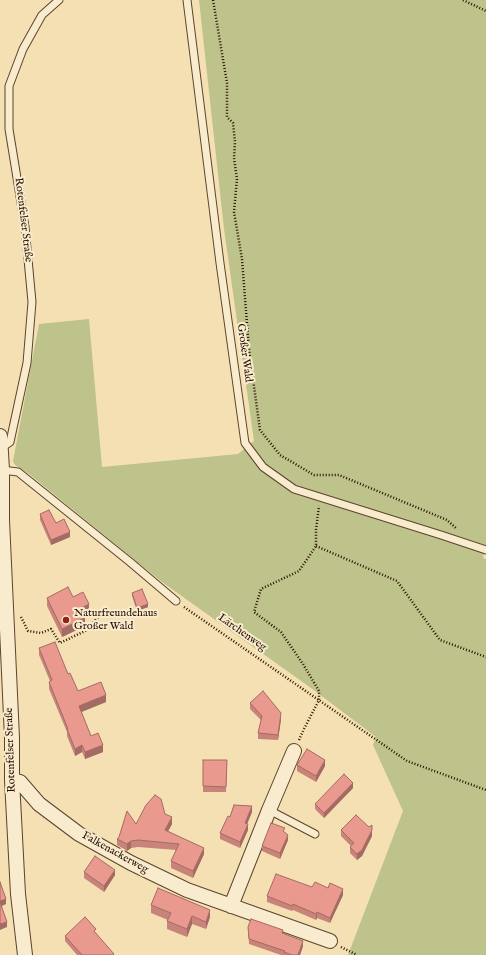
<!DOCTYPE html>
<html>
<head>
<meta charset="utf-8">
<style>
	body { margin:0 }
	canvas { display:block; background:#f5e0b3 }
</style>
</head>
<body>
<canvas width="486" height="955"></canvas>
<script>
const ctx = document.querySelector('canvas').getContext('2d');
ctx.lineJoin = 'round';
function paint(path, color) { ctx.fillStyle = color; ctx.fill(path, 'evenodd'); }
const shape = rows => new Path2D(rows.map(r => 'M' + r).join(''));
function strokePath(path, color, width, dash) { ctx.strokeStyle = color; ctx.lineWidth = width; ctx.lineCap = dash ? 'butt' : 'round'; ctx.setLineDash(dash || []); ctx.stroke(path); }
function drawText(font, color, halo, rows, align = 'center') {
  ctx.font = font + ' "IM FELL English",serif'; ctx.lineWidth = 4; ctx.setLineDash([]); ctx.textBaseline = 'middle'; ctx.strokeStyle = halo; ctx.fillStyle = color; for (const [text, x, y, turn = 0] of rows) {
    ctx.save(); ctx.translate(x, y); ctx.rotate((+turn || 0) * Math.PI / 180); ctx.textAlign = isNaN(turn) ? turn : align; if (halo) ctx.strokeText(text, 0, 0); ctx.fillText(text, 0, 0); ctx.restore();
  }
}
paint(shape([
	[199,0,486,0,486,545,483,558,486,559,486,955,348,955,403,811,373,745,376,737,311,688,162,582,29,474,15,465,13,461,39,324,89,319,102,467,238,454,254,441,224,229]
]), '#bec28b');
const service = shape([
	[187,0,220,263,245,443,263,467,294,489,441,535,486,550],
	[1,448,10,442,27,363,32,302,25,227,9,129,9,86,23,49,42,15,59,0],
	[2,470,18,472,130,562,176,601],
	[269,810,315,834]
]);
const minor = shape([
	[0,436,2,470,2,520,12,738,12,780,18,894,25,955],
	[12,780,20,782,39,804,79,834,131,863,187,890,330,941],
	[231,906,269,810,294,751]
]);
strokePath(service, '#5b442d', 9);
strokePath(minor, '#5b442d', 16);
strokePath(shape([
	[213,0,227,83,227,117,233,123,235,142,234,158,237,179,234,212,242,259,249,350,260,430,280,455,314,475,339,475,447,520,457,529],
	[463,0,486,11],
	[316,546,397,581,440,640,486,657],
	[184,607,407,761,486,790],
	[21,617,28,631,41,633,51,629,60,643,87,630,98,617],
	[299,740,304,729,319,700,319,691,303,664,281,632,254,612,261,589,299,571,316,546,316,530,319,506],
	[341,947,357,955]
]), '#281000', 2.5, [1, 2]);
strokePath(service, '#f8ebce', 7);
strokePath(minor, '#f8ebce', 14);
paint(shape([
	[40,514,56,523,70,537,51,545,40,520],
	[132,593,148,607,137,611,132,596],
	[47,598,89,613,84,615,85,626,62,637,47,606],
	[39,648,68,674,78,691,106,702,81,712,91,736,103,752,85,759,82,752,75,756,67,736,67,732,49,689,49,682,50,681,39,655],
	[250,703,281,719,278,740,258,739,258,733,261,720,250,709],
	[203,760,227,760,226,792,203,792],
	[297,765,325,766,316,782,297,771],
	[353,788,324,818,315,809,315,804],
	[252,812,247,824,248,830,240,848,220,839,220,833,230,817],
	[165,814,172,824,168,831,204,854,193,878,171,868,171,861,176,850,138,847,131,848,127,851,117,845,117,839,136,824],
	[341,830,372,836,362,856,357,860,350,853,350,847,351,846,341,836],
	[285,832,288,840,280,859,262,851,262,846],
	[84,872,115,875,104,892,84,878],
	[312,887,343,895,330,923,317,918,316,920,293,910,292,911,267,902,267,896],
	[151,905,210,917,206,929,192,924,187,937,167,929,167,921,168,920,151,913],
	[248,927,283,934,303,946,300,955,281,955,249,944],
	[96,933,114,955,77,955,65,941,65,936]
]), '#c8847a');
paint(shape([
	[70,532,70,537,51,545,51,540],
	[89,604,89,613,81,617,81,608],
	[148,604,148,607,137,611,137,608],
	[85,618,85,626,62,637,62,629],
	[106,695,106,702,79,713,79,706],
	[281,713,281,719,278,740,278,735],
	[82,745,82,752,75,756,75,749],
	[103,745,103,752,85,759,85,752],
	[325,760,325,766,316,782,316,776],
	[353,783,353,788,324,818,324,813],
	[252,806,252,812,245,829,245,823],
	[172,817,172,824,165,837,165,830],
	[248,824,248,830,240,848,240,842],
	[372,830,372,836,362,856,357,860,357,854],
	[288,835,288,840,280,859,280,853],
	[131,841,131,848,127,851,127,844],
	[204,848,204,854,193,878,193,871],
	[115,870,115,875,104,892,104,886],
	[343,889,343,895,330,923,330,918],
	[6,899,6,904,0,907,0,901],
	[210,910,210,917,206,929,206,922],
	[317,912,317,918,316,920,316,914],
	[192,916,192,924,187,937,187,929],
	[7,922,7,927,0,930,0,924],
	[303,941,303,946,300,955,298,955]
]), '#a36b63');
const building = shape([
	[49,510,56,523,64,519,70,532,51,540,40,514,49,510],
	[68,587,73,597,83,592,89,604,81,608,85,618,62,629,47,598,68,587],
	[142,589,148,604,137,608,132,593,142,589],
	[55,642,68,674,70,673,78,691,101,682,106,695,79,706,91,736,98,733,103,745,85,752,82,745,75,749,67,729,68,729,49,682,52,680,39,648,55,642],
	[263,691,281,713,278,735,258,733,262,716,250,703,263,691],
	[307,749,325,760,316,776,297,765,307,749],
	[203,760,227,760,226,787,203,786,203,760],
	[344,774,353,783,324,813,315,804,344,774],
	[155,795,161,799,165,814,172,817,165,830,204,848,193,871,171,861,179,844,138,840,131,841,127,844,117,839,119,837,127,811,136,824,146,805,155,795],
	[234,805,252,806,245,823,248,824,240,842,220,833,228,816,230,817,234,805],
	[356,815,369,827,372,825,372,830,362,850,357,854,350,847,354,843,341,830,356,815],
	[271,823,285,828,283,831,288,835,280,853,262,846,271,823],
	[95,856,115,870,104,886,84,872,95,856],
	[276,874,312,887,315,882,328,888,330,883,343,889,330,918,317,912,316,914,293,904,292,906,267,896,276,874],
	[0,882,6,899,0,901,0,882],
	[158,888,210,910,206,922,192,916,187,929,167,921,171,913,151,905,158,888],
	[0,902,7,922,0,924,0,902],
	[85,917,96,929,94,931,114,954,113,955,82,955,65,936,85,917],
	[251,919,283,930,282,933,303,941,298,955,292,955,284,952,285,951,249,939,248,927,251,919]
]);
paint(building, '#e9998e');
strokePath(building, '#a36b63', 1);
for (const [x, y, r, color] of [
	[66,620,4,"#8f2418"]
]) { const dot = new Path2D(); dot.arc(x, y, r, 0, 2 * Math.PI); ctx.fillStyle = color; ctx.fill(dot); strokePath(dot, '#f8ebce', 1.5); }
drawText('11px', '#281000', '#f8ebce', [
	["Rotenfelser Straße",23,220,83],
	["Großer Wald",244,353,82],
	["Lärchenweg",242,633,35],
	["Rotenfelser Straße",11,750,-92],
	["Falkenackerweg",115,853,29]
]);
drawText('11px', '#281000', '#f8ebce', [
	["Naturfreundehaus",74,614],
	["Großer Wald",74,627]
], 'left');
</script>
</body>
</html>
